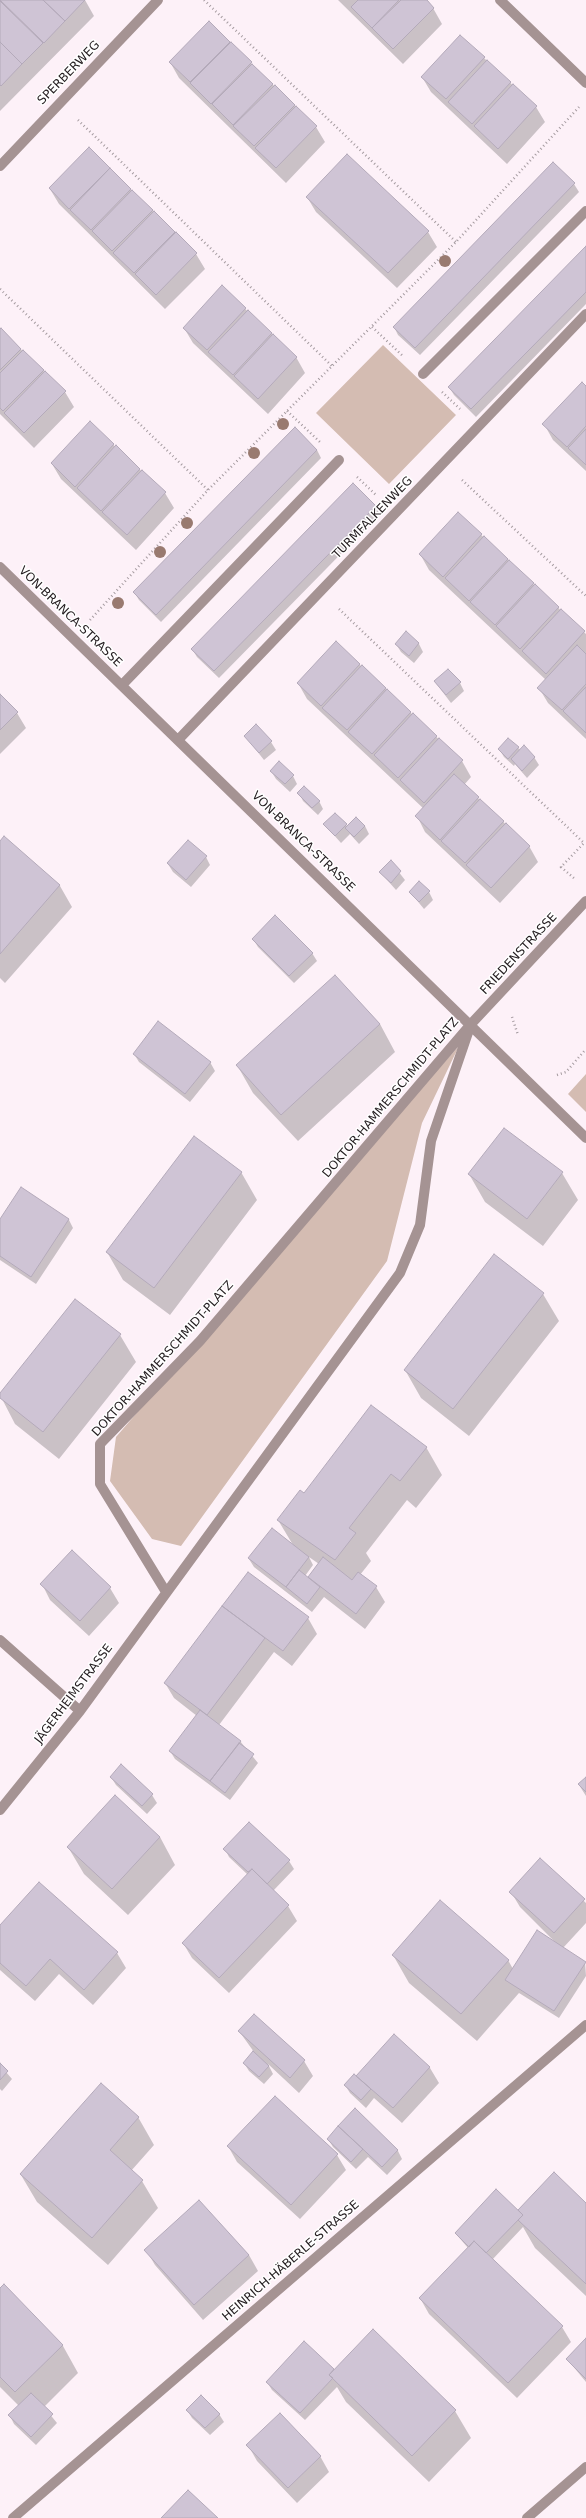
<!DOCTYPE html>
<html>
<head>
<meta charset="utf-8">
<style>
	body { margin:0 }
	canvas { display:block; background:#fdf1f8 }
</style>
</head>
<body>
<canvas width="586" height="2518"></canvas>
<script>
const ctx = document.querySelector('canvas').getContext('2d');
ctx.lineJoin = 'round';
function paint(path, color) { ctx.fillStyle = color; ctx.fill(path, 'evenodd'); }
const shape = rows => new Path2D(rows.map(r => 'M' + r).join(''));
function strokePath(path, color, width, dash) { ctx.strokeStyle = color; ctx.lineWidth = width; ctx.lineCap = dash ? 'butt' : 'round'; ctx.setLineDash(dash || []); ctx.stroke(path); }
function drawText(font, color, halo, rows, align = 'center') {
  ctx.font = font + ' "DejaVu Sans",sans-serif'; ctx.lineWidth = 3; ctx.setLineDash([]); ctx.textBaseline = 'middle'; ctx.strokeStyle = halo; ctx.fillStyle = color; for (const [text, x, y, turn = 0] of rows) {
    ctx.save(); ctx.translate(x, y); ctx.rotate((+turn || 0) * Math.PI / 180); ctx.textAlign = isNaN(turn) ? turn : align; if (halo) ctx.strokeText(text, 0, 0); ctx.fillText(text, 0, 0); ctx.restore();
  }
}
paint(shape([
	[383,345,456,415,389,484,316,413],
	[459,1046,422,1123,387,1261,181,1546,152,1539,110,1481,116,1437,344,1173],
	[586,1074,586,1112,568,1094]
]), '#d4bcb2');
paint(shape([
	[0,0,85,0,94,16,0,111],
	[338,0,425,0,433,8,442,24,403,64],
	[209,22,316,127,325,142,286,183,179,78,170,62],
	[484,58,536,107,545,122,507,164,431,92,422,77],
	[553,164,574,184,579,192,420,355,398,335,394,327],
	[109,168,196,254,205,269,165,309,59,204,50,189],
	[307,197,428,232,437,247,397,288,316,212],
	[586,247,586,304,476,417,454,395,449,387],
	[222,287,296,357,305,373,268,414,193,343,184,328],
	[0,329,65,392,74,407,34,448,0,414],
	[586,387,586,471,553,440,544,424],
	[90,423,165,493,174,508,136,550,61,479,52,464],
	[317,450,321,458,161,622,139,600,134,592],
	[375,506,380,514,219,678,197,657,192,649],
	[458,513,586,634,586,739,548,703,539,688,546,680,429,570,420,554],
	[406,633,419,644,423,652,414,663,401,652,396,644],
	[359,664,462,761,471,777,464,785,529,846,538,862,500,903,425,832,417,816,424,809,307,699,298,683],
	[435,682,460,683,464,691,451,703],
	[0,695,17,713,26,728,0,754],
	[245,736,271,742,276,750,264,760],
	[518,748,534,757,539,765,527,778,515,764,514,766,504,757,499,749],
	[271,771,293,776,297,784,290,792,276,779],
	[299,793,319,801,323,809,318,815,303,801],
	[346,824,347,827,365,826,369,834,359,844,350,834,341,843,325,825],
	[4,838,60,886,72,907,5,983,0,978,0,843],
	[206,857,210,865,191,887,173,872,168,864],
	[391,862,405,880,396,890,380,872],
	[410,892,429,892,433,900,424,909],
	[253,939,312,953,317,961,294,983,258,947],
	[380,1024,395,1052,298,1141,253,1093,237,1065],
	[134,1054,210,1062,215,1071,190,1102,139,1062],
	[241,1172,257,1200,170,1315,123,1280,107,1252],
	[562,1173,578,1200,543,1246,485,1202,469,1174],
	[21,1189,69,1220,73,1228,36,1284,0,1260,0,1221],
	[543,1294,559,1321,469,1436,421,1398,405,1370],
	[120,1335,136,1362,59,1459,15,1424,0,1395],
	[426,1447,442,1475,416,1508,407,1500,366,1553,371,1561,360,1575,376,1587,385,1602,365,1629,324,1597,312,1612,254,1567,249,1559,293,1545,278,1520,304,1495],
	[309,1557,319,1564,309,1577,311,1582,305,1576,313,1565],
	[72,1552,110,1588,119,1603,89,1636,50,1600,42,1584],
	[248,1574,308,1618,317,1634,292,1666,274,1652,219,1725,240,1741,258,1763,230,1800,175,1759,170,1751,197,1716,174,1698,165,1683],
	[111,1777,152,1795,157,1803,147,1814,116,1785],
	[586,1778,586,1796,579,1785],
	[160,1837,175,1865,128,1915,84,1874,68,1847],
	[225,1849,289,1861,294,1869,273,1891,288,1906,297,1921,229,1993,192,1958,183,1943,248,1875,229,1857],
	[540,1859,586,1903,586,1923,563,1948,585,1962,586,1976,559,2018,519,1993,477,2041,409,1983,393,1955,508,1960,513,1969,560,1947,520,1907,511,1892],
	[0,1926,117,1953,126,1968,93,2005,59,1974,35,2001,0,1970],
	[254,2015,304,2061,313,2076,299,2093,268,2064,273,2074,264,2084,249,2071,244,2063,254,2052,239,2031],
	[394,2036,430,2068,439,2083,402,2123,374,2098,366,2108,350,2093,345,2085,357,2078],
	[0,2065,12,2079,2,2091,0,2089],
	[355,2110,398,2151,402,2159,387,2175,368,2157,356,2169,333,2147,328,2139],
	[138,2117,154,2145,131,2171,142,2181,158,2208,108,2265,37,2202,21,2175],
	[228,2146,337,2155,346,2170,300,2219,237,2162],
	[586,2204,586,2296,535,2248,523,2227,492,2260,562,2327,571,2342,517,2398,429,2314,420,2298,468,2248,456,2234,521,2214,519,2210],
	[146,2250,249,2255,258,2271,203,2320,155,2265],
	[4,2286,63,2346,78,2373,44,2407,57,2423,36,2445,14,2424,10,2416,19,2406,0,2387,0,2290],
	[373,2331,455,2411,471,2438,429,2482,346,2402,337,2387,305,2420,272,2390,267,2382,334,2371],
	[586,2340,586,2382,567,2359],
	[187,2410,219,2414,224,2422,210,2435,192,2418],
	[248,2445,320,2456,329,2472,297,2503,257,2461]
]), '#0003');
const building = shape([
	[0,0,43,0,65,21,44,43,0,0],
	[43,0,85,0,65,21,43,0],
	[358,0,399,0,372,28,351,7,358,0],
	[401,0,427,0,434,8,393,49,372,28,401,0],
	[0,1,43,43,22,64,0,42,0,1],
	[209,21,230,42,190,82,169,62,209,21],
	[460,35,485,57,446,99,421,77,460,35],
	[0,42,22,64,1,86,0,85,0,42],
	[231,42,252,62,211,104,190,83,231,42],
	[487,60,511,82,472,124,448,102,487,60],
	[252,64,273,84,233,125,212,104,252,64],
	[513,84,537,106,498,149,474,126,513,84],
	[275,85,295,105,254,146,233,126,275,85],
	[296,106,317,126,276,168,255,148,296,106],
	[89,147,110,168,69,209,49,188,89,147],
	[347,154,429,231,388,273,306,197,347,154],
	[553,162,575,183,415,348,393,327,553,162],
	[110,168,131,189,91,230,70,210,110,168],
	[132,190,153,210,112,251,92,231,132,190],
	[154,211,175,232,134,273,113,253,154,211],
	[176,232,197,253,156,295,135,274,176,232],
	[586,246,586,292,471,409,448,387,586,246],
	[222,285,246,308,207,350,183,328,222,285],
	[248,310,272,333,233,375,208,352,248,310],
	[1,328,21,349,0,370,0,329,1,328],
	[273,334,297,357,258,399,234,376,273,334],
	[23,350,44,370,3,411,0,408,0,373,23,350],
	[45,371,66,391,24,433,4,413,45,371],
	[582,382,586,386,586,426,567,447,542,424,582,382],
	[90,421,114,444,75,487,51,463,90,421],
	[295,427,317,450,156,615,133,592,295,427],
	[586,429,586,465,568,448,586,429],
	[116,445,140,469,101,511,77,488,116,445],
	[142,470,166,492,127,535,102,512,142,470],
	[353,483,376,506,214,671,191,649,353,483],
	[458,512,482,534,443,577,419,554,458,512],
	[484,536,508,559,469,601,445,578,484,536],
	[509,560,534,583,495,625,470,602,509,560],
	[535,584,559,607,520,649,496,626,535,584],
	[561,609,585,631,546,674,522,651,561,609],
	[406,631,419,643,409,656,395,644,406,631],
	[336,641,360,664,321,706,297,683,336,641],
	[577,645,586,654,586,684,562,710,537,688,577,645],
	[362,665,386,688,347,730,322,708,362,665],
	[448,669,461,682,446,695,434,681,448,669],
	[586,687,586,733,563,711,586,687],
	[387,689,411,712,372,754,348,732,387,689],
	[0,694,18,712,0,730,0,694],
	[413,713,437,736,398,778,374,755,413,713],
	[256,724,272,741,259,753,244,736,256,724],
	[439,738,463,760,424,803,400,780,439,738],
	[508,738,519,747,508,759,498,749,508,738],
	[524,745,535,757,522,771,511,759,524,745],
	[279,761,294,775,285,784,270,771,279,761],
	[454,774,479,797,440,840,415,816,454,774],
	[304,786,320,801,312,808,297,793,304,786],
	[480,799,504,821,465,863,441,841,480,799],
	[335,813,347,824,335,836,323,824,335,813],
	[356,817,365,826,354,837,345,828,356,817],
	[506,823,530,846,491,888,466,865,506,823],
	[4,836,60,885,0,954,0,841,4,836],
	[188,840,207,856,186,880,167,863,188,840],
	[391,860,401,871,391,883,379,872,391,860],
	[419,881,430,891,419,902,409,892,419,881],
	[275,915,313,953,289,976,252,939,275,915],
	[335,975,380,1024,281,1115,236,1065,335,975],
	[158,1021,211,1062,185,1094,133,1054,158,1021],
	[504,1128,563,1172,527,1219,468,1174,504,1128],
	[194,1136,242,1172,154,1288,106,1252,194,1136],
	[21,1187,69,1219,31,1277,0,1256,0,1219,21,1187],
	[494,1254,544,1293,453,1409,404,1370,494,1254],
	[75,1299,121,1334,43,1432,0,1398,0,1393,75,1299],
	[371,1405,427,1447,400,1481,391,1474,349,1528,356,1533,335,1560,277,1520,300,1490,304,1493,371,1405],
	[272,1528,309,1557,286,1587,248,1558,272,1528],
	[72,1550,111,1587,80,1621,40,1584,72,1550],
	[323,1557,352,1580,358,1572,377,1586,356,1614,308,1577,323,1557],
	[299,1570,320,1587,307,1604,286,1587,299,1570],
	[248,1572,309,1617,283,1651,222,1606,248,1572],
	[222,1606,265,1638,207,1715,164,1683,222,1606],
	[200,1710,241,1741,210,1781,169,1751,200,1710],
	[239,1743,254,1754,225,1793,210,1781,239,1743],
	[121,1764,153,1794,142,1806,110,1777,121,1764],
	[586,1777,586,1792,578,1784,586,1777],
	[115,1795,160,1837,112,1889,67,1847,115,1795],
	[249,1822,290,1860,267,1884,252,1869,248,1872,223,1849,249,1822],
	[540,1858,585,1899,554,1933,509,1892,540,1858],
	[252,1869,289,1905,219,1978,182,1943,252,1869],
	[39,1882,118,1952,84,1990,50,1959,26,1986,0,1963,0,1925,39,1882],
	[440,1900,509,1960,461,2014,392,1955,440,1900],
	[537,1930,586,1962,554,2011,505,1980,537,1930],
	[254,2014,305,2060,290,2078,238,2031,254,2014],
	[394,2034,430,2067,393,2108,356,2076,394,2034],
	[253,2051,269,2066,259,2077,243,2063,253,2051],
	[0,2063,8,2071,0,2080,0,2063],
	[354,2074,371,2089,361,2100,344,2085,354,2074],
	[101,2083,139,2117,110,2150,143,2180,92,2238,20,2174,101,2083],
	[275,2096,338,2154,291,2205,227,2146,275,2096],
	[355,2108,398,2150,382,2167,338,2126,355,2108],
	[338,2126,363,2149,351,2162,327,2139,338,2126],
	[554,2172,586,2203,586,2284,518,2220,523,2215,518,2210,554,2172],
	[496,2189,523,2215,486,2253,474,2241,469,2247,455,2233,496,2189],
	[199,2200,249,2255,194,2305,144,2250,199,2200],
	[474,2241,563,2326,508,2383,419,2298,474,2241],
	[4,2284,63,2345,15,2392,0,2377,0,2288,4,2284],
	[373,2329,456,2410,412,2456,329,2375,373,2329],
	[586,2338,586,2379,566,2359,586,2338],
	[304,2341,334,2369,329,2375,333,2378,300,2413,266,2382,304,2341],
	[31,2393,53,2414,31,2437,8,2415,31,2393],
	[201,2395,220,2414,205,2428,186,2410,201,2395],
	[280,2413,321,2456,288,2488,246,2445,280,2413],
	[188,2490,218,2518,161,2518,188,2490]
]);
paint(building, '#cfc4d5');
strokePath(building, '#b4aaba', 1);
strokePath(shape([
	[204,0,456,242],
	[78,120,332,366],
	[0,289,208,490],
	[372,327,404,357],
	[442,392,460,409],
	[287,411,320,442],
	[357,477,377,496],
	[462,480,586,596],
	[339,609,584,843,561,867,575,879],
	[90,620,208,490,456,242,579,107],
	[512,1017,518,1035],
	[557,1075,566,1072,586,1049]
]), '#a59ba0', 2.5, [1, 3]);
strokePath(shape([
	[500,0,586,83],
	[0,166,158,0],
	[423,374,586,211],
	[0,567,586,1138],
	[122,685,339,460],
	[178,740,586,314],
	[166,1592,100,1484,100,1444,200,1341,471,1024,586,901],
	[0,1640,80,1711],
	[0,1810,80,1711,400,1273,420,1225,431,1141,471,1024],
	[13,2518,586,2025],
	[527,2518,586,2467]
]), '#a59393', 10);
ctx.fillStyle = '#997a70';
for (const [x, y] of [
	[445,261],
	[283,424],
	[254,453],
	[187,523],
	[160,552],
	[118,603]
]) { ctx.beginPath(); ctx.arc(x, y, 6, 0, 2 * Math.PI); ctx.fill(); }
drawText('12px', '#231c1f', '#fff', [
	["SPERBERWEG",69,73,-46],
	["TURMFALKENWEG",373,518,-46],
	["VON-BRANCA-STRASSE",70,617,44],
	["VON-BRANCA-STRASSE",303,842,44],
	["FRIEDENSTRASSE",519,954,-47],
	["DOKTOR-HAMMERSCHMIDT-PLATZ",391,1098,-50],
	["DOKTOR-HAMMERSCHMIDT-PLATZ",163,1359,-48],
	["JÄGERHEIMSTRASSE",74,1694,-53],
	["HEINRICH-HÄBERLE-STRASSE",291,2261,-41]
]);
</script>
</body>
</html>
